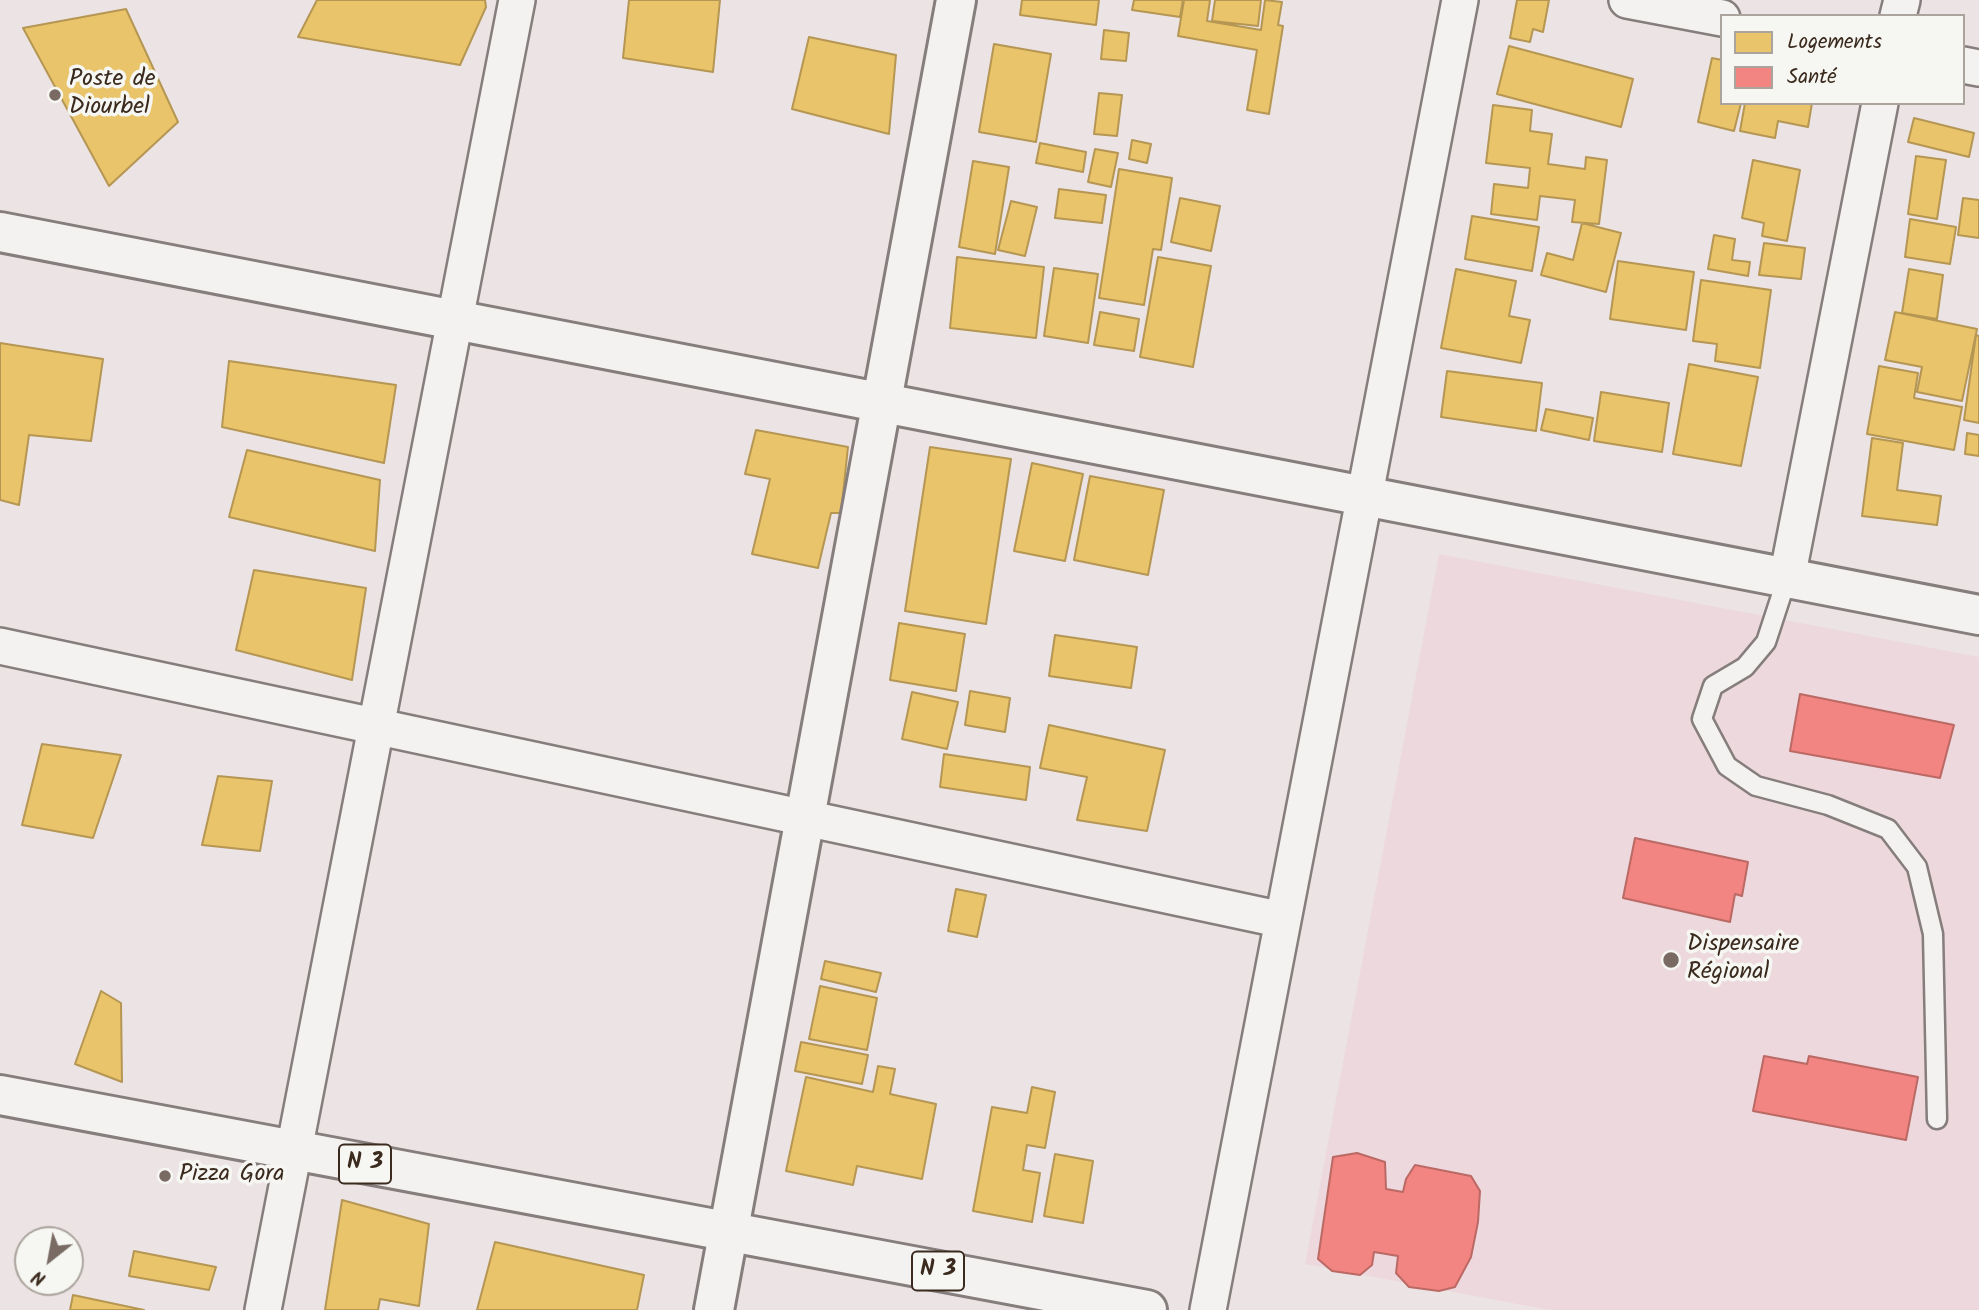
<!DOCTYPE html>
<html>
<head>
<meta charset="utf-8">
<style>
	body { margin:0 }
	#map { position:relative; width:1979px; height:1310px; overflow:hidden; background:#ece3e5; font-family:Kalam,sans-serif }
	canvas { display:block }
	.legend { position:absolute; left:1720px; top:14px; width:245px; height:91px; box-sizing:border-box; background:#f6f6f2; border:2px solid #aba49d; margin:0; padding:9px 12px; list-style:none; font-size:21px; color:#3b2a1e }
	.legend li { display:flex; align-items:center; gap:14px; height:35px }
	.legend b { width:35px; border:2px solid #aba49d }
	.north { position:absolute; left:14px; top:1226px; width:70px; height:70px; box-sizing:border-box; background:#f6f6f2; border:2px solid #aba49d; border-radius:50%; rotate:211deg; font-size:19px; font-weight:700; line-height:28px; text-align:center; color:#3b2a1e }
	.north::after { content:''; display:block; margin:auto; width:24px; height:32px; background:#796b64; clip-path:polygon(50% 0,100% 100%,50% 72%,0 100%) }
</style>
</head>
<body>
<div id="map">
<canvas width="1979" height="1310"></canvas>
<ul class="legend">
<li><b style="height:19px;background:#e9c46a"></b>Logements</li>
<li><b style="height:19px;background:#f28482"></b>Santé</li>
</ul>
<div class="north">N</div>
</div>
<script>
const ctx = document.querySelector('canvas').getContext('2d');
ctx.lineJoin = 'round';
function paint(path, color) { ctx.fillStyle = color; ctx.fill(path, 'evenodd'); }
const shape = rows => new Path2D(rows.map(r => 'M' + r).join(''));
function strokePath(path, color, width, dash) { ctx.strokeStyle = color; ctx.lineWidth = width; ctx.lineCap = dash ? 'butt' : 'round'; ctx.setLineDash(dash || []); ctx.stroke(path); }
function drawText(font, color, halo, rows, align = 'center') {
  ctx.font = font + ' Kalam,sans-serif'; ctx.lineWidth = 7; ctx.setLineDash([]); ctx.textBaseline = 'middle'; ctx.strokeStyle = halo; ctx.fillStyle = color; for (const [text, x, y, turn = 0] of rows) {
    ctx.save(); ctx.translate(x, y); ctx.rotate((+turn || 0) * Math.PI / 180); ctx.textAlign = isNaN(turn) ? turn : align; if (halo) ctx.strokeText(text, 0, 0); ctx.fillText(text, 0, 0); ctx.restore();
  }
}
paint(shape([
	[1439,554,1979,657,1979,1310,1549,1310,1305,1264]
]), '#ecd8dd');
const homes = shape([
	[317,0,485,0,486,7,460,65,298,37,317,0],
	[629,0,720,0,713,72,623,58,629,0],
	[1022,0,1099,0,1096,25,1020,15,1022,0],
	[1134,0,1183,0,1180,17,1132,10,1134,0],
	[1184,0,1210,0,1207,21,1261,30,1265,0,1282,2,1278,25,1283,26,1269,114,1247,110,1257,50,1178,36,1184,0],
	[1215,0,1261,0,1258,26,1212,21,1215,0],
	[1517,0,1549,0,1543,32,1533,29,1530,42,1510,38,1517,0],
	[126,9,178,122,109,186,23,28,126,9],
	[1104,30,1129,33,1126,61,1101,59,1104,30],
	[809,37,896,55,889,134,792,109,809,37],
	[994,44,1051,54,1036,142,979,132,994,44],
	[1509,46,1633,79,1621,127,1497,94,1509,46],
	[1712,58,1722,60,1722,103,1741,103,1734,131,1698,122,1712,58],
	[1099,93,1122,95,1117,136,1094,134,1099,93],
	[1745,103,1812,103,1808,127,1778,121,1775,138,1740,131,1745,103],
	[1493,105,1532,110,1530,131,1552,134,1548,164,1585,169,1586,157,1607,160,1599,224,1572,222,1575,200,1540,196,1537,220,1491,214,1494,184,1528,188,1530,168,1486,163,1493,105],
	[1914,118,1974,133,1969,157,1908,142,1914,118],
	[1132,140,1151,144,1147,163,1129,159,1132,140],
	[1040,143,1086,152,1083,172,1036,163,1040,143],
	[1095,149,1118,153,1111,187,1088,182,1095,149],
	[1916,156,1946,160,1937,219,1908,214,1916,156],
	[1753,160,1800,170,1787,241,1762,236,1764,223,1742,218,1753,160],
	[973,161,1009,167,995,254,959,247,973,161],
	[1119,169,1172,178,1161,250,1153,249,1144,305,1099,298,1119,169],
	[1059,189,1106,195,1102,223,1055,218,1059,189],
	[1180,198,1220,206,1211,251,1171,242,1180,198],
	[1963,198,1979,200,1979,238,1958,235,1963,198],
	[1011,201,1037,207,1025,256,998,250,1011,201],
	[1472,216,1539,227,1532,271,1465,259,1472,216],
	[1910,219,1956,227,1950,264,1905,257,1910,219],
	[1582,223,1621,233,1606,292,1541,275,1547,253,1573,260,1582,223],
	[1714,235,1735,239,1732,260,1750,262,1748,276,1708,269,1714,235],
	[1764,243,1805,248,1801,279,1759,275,1764,243],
	[957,257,1044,267,1036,338,950,328,957,257],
	[1158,257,1211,266,1193,367,1140,357,1158,257],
	[1618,261,1694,272,1686,330,1610,319,1618,261],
	[1054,268,1098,274,1088,343,1044,336,1054,268],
	[1456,269,1516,281,1509,316,1530,320,1521,363,1441,348,1456,269],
	[1909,269,1943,275,1937,319,1902,313,1909,269],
	[1701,280,1771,290,1760,368,1715,361,1717,344,1693,341,1701,280],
	[1100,312,1139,319,1134,351,1094,345,1100,312],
	[1895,312,1977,329,1962,401,1917,392,1922,367,1885,360,1895,312],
	[1976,335,1979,336,1979,423,1964,420,1976,335],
	[0,343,103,359,91,441,29,435,19,505,0,500,0,343],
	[229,361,396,385,384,463,222,427,229,361],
	[1689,364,1758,377,1741,466,1673,454,1689,364],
	[1879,366,1918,373,1914,398,1962,407,1954,450,1867,434,1879,366],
	[1447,371,1542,383,1536,431,1441,417,1447,371],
	[1601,392,1669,403,1662,452,1594,441,1601,392],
	[1546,409,1593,418,1589,440,1541,430,1546,409],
	[756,430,848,447,841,513,831,513,818,568,752,554,770,479,745,474,756,430],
	[1967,433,1979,435,1979,456,1965,454,1967,433],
	[1872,438,1903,443,1897,490,1941,496,1937,525,1862,516,1872,438],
	[930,447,1011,459,986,624,905,611,930,447],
	[247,450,380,480,375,551,229,517,247,450],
	[1032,463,1083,474,1065,561,1014,551,1032,463],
	[1090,476,1164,490,1148,575,1074,560,1090,476],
	[254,570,366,588,352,680,236,650,254,570],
	[899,623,965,634,956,691,890,680,899,623],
	[1055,635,1137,647,1131,688,1049,676,1055,635],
	[970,691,1010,698,1005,732,965,725,970,691],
	[912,692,958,702,947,749,902,739,912,692],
	[1049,725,1165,750,1147,831,1077,820,1087,777,1040,768,1049,725],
	[42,744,121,755,93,838,22,825,42,744],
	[944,754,1030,767,1026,800,940,787,944,754],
	[218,776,272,781,260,851,202,845,218,776],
	[956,889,986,895,977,937,948,931,956,889],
	[825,961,881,973,876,992,821,979,825,961],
	[820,986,877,998,867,1050,809,1039,820,986],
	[101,991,121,1003,122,1082,75,1064,101,991],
	[801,1042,868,1055,862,1084,795,1071,801,1042],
	[878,1066,895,1069,890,1094,936,1104,922,1179,857,1166,853,1185,786,1171,806,1077,873,1092,878,1066],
	[1032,1087,1055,1092,1045,1148,1027,1145,1023,1170,1040,1173,1032,1222,973,1211,992,1107,1027,1113,1032,1087],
	[1055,1154,1093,1161,1083,1223,1044,1216,1055,1154],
	[342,1200,429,1224,419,1306,380,1299,378,1310,325,1310,342,1200],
	[495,1242,644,1275,637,1310,477,1310,495,1242],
	[134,1251,216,1267,209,1290,129,1276,134,1251],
	[73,1295,144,1310,70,1310,73,1295]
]);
paint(homes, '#e9c46a');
strokePath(homes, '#b59653', 2);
const health = shape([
	[1800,694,1954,725,1940,778,1790,751,1800,694],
	[1635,838,1748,862,1742,896,1735,894,1730,922,1623,898,1635,838],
	[1764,1056,1807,1064,1809,1056,1918,1077,1906,1140,1753,1111,1764,1056],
	[1357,1153,1385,1162,1386,1189,1403,1192,1406,1179,1415,1165,1471,1176,1480,1191,1478,1222,1471,1257,1455,1287,1439,1291,1409,1287,1396,1273,1398,1256,1374,1252,1372,1265,1360,1275,1332,1271,1318,1259,1333,1157,1357,1153]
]);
paint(health, '#f28482');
strokePath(health, '#bb6964', 2);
const lane = shape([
	[1787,578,1766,642,1745,667,1713,686,1702,719,1727,766,1756,786,1828,805,1888,829,1917,867,1933,934,1937,1119]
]);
const street = shape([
	[1627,0,1722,18],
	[1898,16,1902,0],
	[1963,65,1979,68],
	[1787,578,1880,103],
	[0,646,1283,920],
	[263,1310,517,0],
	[1208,1310,1460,0]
]);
const secondary = shape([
	[0,232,1979,615],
	[714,1310,956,0]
]);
const primary = shape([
	[0,1095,1147,1310]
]);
strokePath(lane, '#867e7c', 23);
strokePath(street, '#867e7c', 40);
strokePath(secondary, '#867e7c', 44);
strokePath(primary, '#867e7c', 44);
strokePath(lane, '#f4f2f1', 18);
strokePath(street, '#f4f2f1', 35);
strokePath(secondary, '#f4f2f1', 38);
strokePath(primary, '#f4f2f1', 38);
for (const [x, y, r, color] of [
	[55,95,7,"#796b64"],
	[1671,960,9,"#796b64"],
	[165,1176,7,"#796b64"]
]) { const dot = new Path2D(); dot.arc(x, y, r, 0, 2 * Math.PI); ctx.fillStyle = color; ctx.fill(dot); strokePath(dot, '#f6f6f2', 2.5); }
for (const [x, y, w] of [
	[365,1164,52],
	[938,1271,52]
]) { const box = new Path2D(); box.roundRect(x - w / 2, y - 19.5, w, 39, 5); ctx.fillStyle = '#f6f6f2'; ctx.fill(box); strokePath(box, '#3b2a1e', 2); }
drawText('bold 23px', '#3b2a1e', null, [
	["N 3",365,1164],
	["N 3",938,1271]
]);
drawText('24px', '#3b2a1e', '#f6f6f2', [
	["Poste de",69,81],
	["Diourbel",69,109],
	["Dispensaire",1687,946],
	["Régional",1687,974],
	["Pizza Gora",179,1176]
], 'left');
</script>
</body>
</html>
